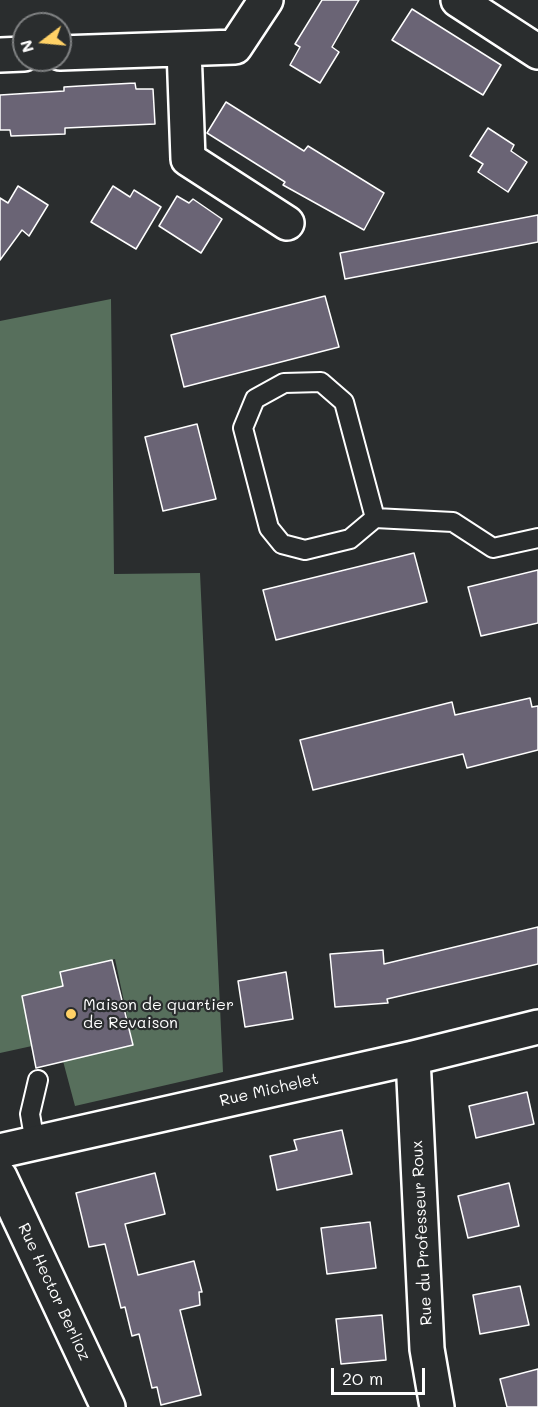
<!DOCTYPE html>
<html>
<head>
<meta charset="utf-8">
<style>
	body { margin:0 }
	#map { position:relative; width:538px; height:1407px; overflow:hidden; background:#2a2d2e; font-family:Mali,sans-serif }
	canvas { display:block }
	.north { position:absolute; left:12px; top:12px; width:60px; height:60px; box-sizing:border-box; background:#2a2d2e; border:2px solid #7f8182; border-radius:50%; rotate:254deg; font-size:16px; font-weight:700; line-height:24px; text-align:center; color:#fff }
	.north::after { content:''; display:block; margin:auto; width:21px; height:27px; background:#ffd166; clip-path:polygon(50% 0,100% 100%,50% 72%,0 100%) }
	.scale { position:absolute; left:331px; top:1368px; width:94px; height:27px; box-sizing:border-box; border:3px solid #fff; border-top:0; padding-left:8px; font-size:18px; line-height:21px; white-space:nowrap; color:#fff; -webkit-text-stroke:4px #2a2d2e; paint-order:stroke }
</style>
</head>
<body>
<div id="map">
<canvas width="538" height="1407"></canvas>
<div class="north">N</div>
<div class="scale">20 m</div>
</div>
<script>
const ctx = document.querySelector('canvas').getContext('2d');
ctx.lineJoin = 'round';
function paint(path, color) { ctx.fillStyle = color; ctx.fill(path, 'evenodd'); }
const shape = rows => new Path2D(rows.map(r => 'M' + r).join(''));
function strokePath(path, color, width, dash) { ctx.strokeStyle = color; ctx.lineWidth = width; ctx.lineCap = dash ? 'butt' : 'round'; ctx.setLineDash(dash || []); ctx.stroke(path); }
function drawText(font, color, halo, rows, align = 'center') {
  ctx.font = font + ' Mali,sans-serif'; ctx.lineWidth = 4.5; ctx.setLineDash([]); ctx.textBaseline = 'middle'; ctx.strokeStyle = halo; ctx.fillStyle = color; for (const [text, x, y, turn = 0] of rows) {
    ctx.save(); ctx.translate(x, y); ctx.rotate((+turn || 0) * Math.PI / 180); ctx.textAlign = isNaN(turn) ? turn : align; if (halo) ctx.strokeText(text, 0, 0); ctx.fillText(text, 0, 0); ctx.restore();
  }
}
paint(shape([
	[111,299,114,574,200,573,223,1072,75,1106,63,1061,133,1044,115,959,60,972,63,986,22,996,32,1046,0,1053,0,321]
]), '#576f5c');
const building = shape([
	[322,0,359,0,332,47,339,52,320,83,290,65,300,47,295,44,322,0],
	[412,9,501,65,483,95,392,40,412,9],
	[135,83,136,89,153,89,155,124,65,128,65,134,11,136,10,130,0,130,0,95,64,91,64,87,80,86,135,83],
	[226,102,304,151,308,146,384,193,364,230,283,185,285,182,207,133,226,102],
	[488,128,514,145,511,151,527,162,508,192,478,172,483,164,470,156,488,128],
	[18,186,48,205,29,236,22,230,0,260,0,198,8,203,18,186],
	[113,186,130,197,134,190,161,207,136,249,91,222,113,186],
	[177,196,189,203,193,199,222,219,201,253,159,226,177,196],
	[538,215,538,242,345,279,340,253,538,215],
	[325,296,339,347,184,387,171,335,325,296],
	[197,424,216,499,163,511,145,437,197,424],
	[414,553,427,602,276,640,263,590,414,553],
	[538,570,538,623,481,636,468,587,538,570],
	[530,698,532,707,538,706,538,750,467,768,463,754,313,790,300,740,452,702,455,715,530,698],
	[538,927,538,964,387,999,388,1003,335,1007,330,954,383,950,384,964,538,927],
	[112,960,133,1045,36,1068,22,996,63,986,60,972,112,960],
	[286,972,293,1019,245,1027,238,981,286,972],
	[527,1092,534,1124,476,1138,469,1106,527,1092],
	[342,1130,352,1174,277,1190,270,1156,297,1150,294,1140,342,1130],
	[155,1173,165,1214,125,1224,138,1275,194,1261,202,1292,199,1292,200,1305,180,1310,201,1395,161,1405,157,1387,152,1388,139,1334,132,1336,125,1307,121,1308,105,1244,89,1247,76,1193,155,1173],
	[509,1183,519,1226,468,1238,458,1196,509,1183],
	[370,1222,376,1268,327,1274,321,1228,370,1222],
	[520,1286,529,1325,480,1334,473,1295,520,1286],
	[382,1315,386,1360,341,1364,336,1319,382,1315],
	[538,1369,538,1407,507,1407,500,1379,538,1369]
]);
paint(building, '#6a6475');
strokePath(building, '#fff', 1.5);
const lane = shape([
	[375,518,344,402,321,382,284,383,255,399,243,428,269,528,282,544,305,550,350,539,375,518,453,522,493,548,538,538],
	[35,1143,30,1114,38,1080]
]);
const street = shape([
	[458,0,538,52],
	[184,49,188,159,287,223],
	[60,53,235,47,266,0],
	[0,55,24,54],
	[413,1058,427,1349,437,1407],
	[0,1151,413,1058,538,1027],
	[0,1177,108,1407]
]);
strokePath(lane, '#fff', 22);
strokePath(street, '#fff', 38);
strokePath(lane, '#2a2d2e', 18);
strokePath(street, '#2a2d2e', 33);
for (const [x, y, r, color] of [
	[71,1014,6,"#ffd166"]
]) { const dot = new Path2D(); dot.arc(x, y, r, 0, 2 * Math.PI); ctx.fillStyle = color; ctx.fill(dot); strokePath(dot, '#2a2d2e', 2); }
drawText('16px', '#fff', '#2a2d2e', [
	["Maison de quartier",83,1005],
	["de Revaison",83,1023]
], 'left');
drawText('16px', '#fff', '#2a2d2e', [
	["Rue Michelet",269,1090,-13],
	["Rue du Professeur Roux",422,1233,-93],
	["Rue Hector Berlioz",54,1292,65]
]);
</script>
</body>
</html>
